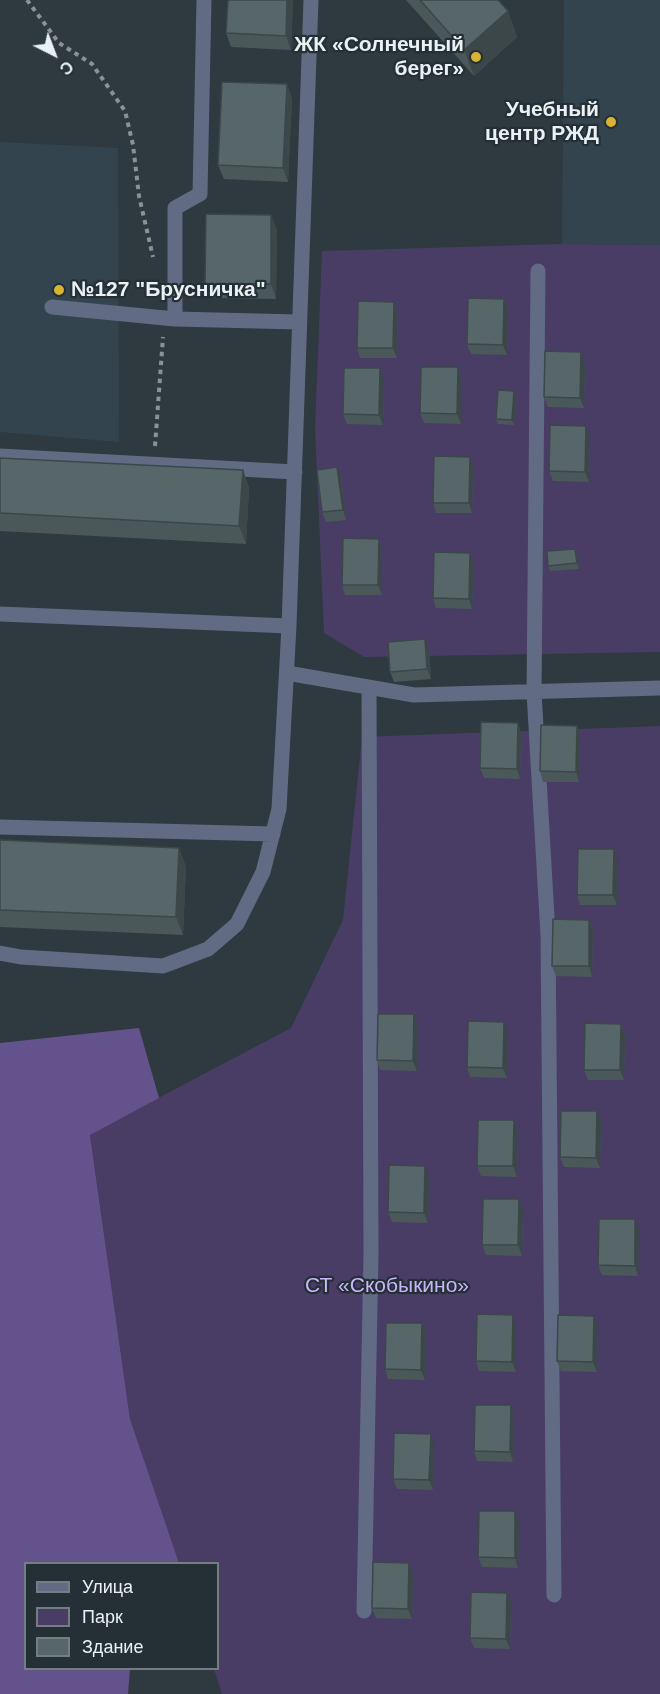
<!DOCTYPE html>
<html>
<head>
<meta charset="utf-8">
<style>
	body { margin:0 }
	#map { position:relative; width:660px; height:1694px; overflow:hidden; background:#2e3940; font-family:Arial,sans-serif }
	canvas { display:block }
	.legend { position:absolute; left:24px; top:1562px; width:195px; height:108px; box-sizing:border-box; background:#242f36; border:2px solid #737d82; margin:0; padding:8px 10px; list-style:none; font-size:18px; color:#eaf1f5 }
	.legend li { display:flex; align-items:center; gap:12px; height:30px }
	.legend b { width:30px; border:2px solid #737d82 }
	.north { position:absolute; left:24px; top:24px; width:60px; height:60px; -webkit-text-stroke:4px #242f36; paint-order:stroke; rotate:138deg; font-size:16px; font-weight:700; line-height:24px; text-align:center; color:#eaf1f5 }
	.north::after { content:''; display:block; margin:auto; width:21px; height:27px; background:#eaf1f5; clip-path:polygon(50% 0,100% 100%,50% 72%,0 100%) }
</style>
</head>
<body>
<div id="map">
<canvas width="660" height="1694"></canvas>
<ul class="legend">
<li><b style="height:8px;background:#616b84"></b>Улица</li>
<li><b style="height:16px;background:#493d66"></b>Парк</li>
<li><b style="height:16px;background:#566669"></b>Здание</li>
</ul>
<div class="north">С</div>
</div>
<script>
const ctx = document.querySelector('canvas').getContext('2d');
ctx.lineJoin = 'round';
function paint(path, color) { ctx.fillStyle = color; ctx.fill(path, 'evenodd'); }
const shape = rows => new Path2D(rows.map(r => 'M' + r).join(''));
function strokePath(path, color, width, dash) { ctx.strokeStyle = color; ctx.lineWidth = width; ctx.lineCap = dash ? 'butt' : 'round'; ctx.setLineDash(dash || []); ctx.stroke(path); }
function drawText(font, color, halo, rows, align = 'center') {
  ctx.font = font + ' Arial,sans-serif'; ctx.lineWidth = 4.5; ctx.setLineDash([]); ctx.textBaseline = 'middle'; ctx.strokeStyle = halo; ctx.fillStyle = color; for (const [text, x, y, turn = 0] of rows) {
    ctx.save(); ctx.translate(x, y); ctx.rotate((+turn || 0) * Math.PI / 180); ctx.textAlign = isNaN(turn) ? turn : align; if (halo) ctx.strokeText(text, 0, 0); ctx.fillText(text, 0, 0); ctx.restore();
  }
}
paint(shape([
	[564,0,660,0,660,245,562,244],
	[0,142,118,148,119,442,0,432]
]), '#33444f');
paint(shape([
	[562,244,660,245,660,652,364,657,324,633,315,428,322,251],
	[660,726,660,1694,222,1694,214,1669,218,1668,218,1564,179,1563,130,1419,90,1134,291,1028,343,920,362,737]
]), '#493d66');
paint(shape([
	[139,1028,159,1098,90,1135,130,1419,179,1563,26,1564,26,1668,130,1669,128,1694,0,1694,0,1043]
]), '#64528c');
strokePath(shape([
	[27,0,59,43,92,64,125,111,133,145,139,196,153,257],
	[155,446,163,337]
]), '#899297', 4, [4.5, 4.5]);
strokePath(shape([
	[204,0,200,194,175,208,175,319,299,322],
	[538,271,534,692,548,935,554,1595],
	[52,307,175,319],
	[0,456,295,472],
	[0,614,289,626],
	[287,673,414,695,660,688],
	[0,827,273,834],
	[0,953,21,957,163,966,208,949,237,924,263,872,279,809,289,626,311,0],
	[364,1611,371,1254,369,687]
]), '#616b84', 15);
paint(shape([
	[228,0,293,0,291,50,231,47,226,33],
	[406,0,498,0,508,11,517,37,474,76],
	[292,98,288,182,224,179,218,165],
	[277,229,276,299,210,298,205,284],
	[504,299,508,309,507,355,471,354,467,344],
	[394,302,398,312,397,358,360,358,357,348],
	[585,362,584,408,548,407,544,397],
	[461,377,461,424,424,423,420,413],
	[384,378,383,425,347,424,343,414],
	[514,391,516,396,514,425,498,424,496,419],
	[590,436,589,482,553,481,549,471],
	[0,458,243,470,249,488,246,544,0,531],
	[473,467,472,513,436,513,433,503],
	[341,477,346,520,326,522,322,512],
	[379,539,382,549,382,595,345,595,342,585],
	[577,554,579,569,550,571,548,566],
	[474,563,472,609,436,608,433,598],
	[429,649,431,679,394,682,390,672],
	[518,723,521,733,520,779,484,778,480,768],
	[577,726,580,736,579,782,543,782,540,771],
	[0,840,186,866,183,935,0,927],
	[618,859,617,905,580,905,577,895],
	[589,920,593,930,592,977,556,976,552,966],
	[418,1024,417,1071,380,1070,377,1060],
	[621,1024,625,1034,624,1080,588,1080,584,1070],
	[508,1032,507,1078,470,1077,467,1067],
	[597,1111,601,1122,600,1168,564,1167,560,1157],
	[514,1120,518,1130,517,1177,481,1176,477,1166],
	[429,1176,428,1223,392,1222,388,1212],
	[523,1209,522,1256,486,1255,482,1245],
	[639,1229,638,1276,602,1275,598,1265],
	[516,1325,516,1372,479,1371,476,1361],
	[598,1326,597,1372,561,1371,557,1361],
	[426,1333,425,1380,388,1379,385,1369],
	[511,1405,514,1416,513,1462,477,1461,474,1451],
	[434,1444,433,1490,397,1489,393,1479],
	[519,1521,518,1568,482,1567,478,1557],
	[413,1573,412,1619,376,1618,372,1608],
	[511,1603,510,1649,474,1648,470,1638]
]), '#4a585a');
paint(shape([
	[287,0,293,0,291,50,286,36],
	[508,11,517,37,474,76,464,50],
	[287,84,292,98,288,182,283,168],
	[271,215,277,229,276,299,271,284],
	[504,299,508,309,507,355,503,345],
	[394,302,398,312,397,358,393,348],
	[581,352,585,362,584,408,580,398],
	[458,367,461,377,461,424,457,414],
	[380,368,384,378,383,425,379,415],
	[514,391,516,396,514,425,512,420],
	[586,426,590,436,589,482,585,472],
	[470,457,473,467,472,513,469,503],
	[337,467,341,477,346,520,343,510],
	[243,470,249,488,246,544,239,526],
	[379,539,382,549,382,595,378,585],
	[575,549,577,554,579,569,577,563],
	[470,553,474,563,472,609,469,599],
	[425,639,429,649,431,679,427,669],
	[518,723,521,733,520,779,517,769],
	[577,726,580,736,579,782,576,772],
	[179,848,186,866,183,935,176,917],
	[614,849,618,859,617,905,613,895],
	[589,920,593,930,592,977,589,966],
	[414,1014,418,1024,417,1071,413,1061],
	[504,1022,508,1032,507,1078,503,1068],
	[621,1024,625,1034,624,1080,620,1070],
	[597,1111,601,1122,600,1168,596,1158],
	[514,1120,518,1130,517,1177,513,1166],
	[425,1166,429,1176,428,1223,424,1213],
	[519,1199,523,1209,522,1256,518,1245],
	[635,1219,639,1229,638,1276,635,1266],
	[513,1315,516,1325,516,1372,512,1362],
	[594,1316,598,1326,597,1372,593,1362],
	[422,1323,426,1333,425,1380,421,1370],
	[511,1405,514,1416,513,1462,510,1452],
	[431,1434,434,1444,433,1490,429,1480],
	[515,1511,519,1521,518,1568,515,1558],
	[409,1563,413,1573,412,1619,408,1609],
	[507,1593,511,1603,510,1649,506,1639]
]), '#3c474a');
const building = shape([
	[228,0,287,0,286,36,226,33,228,0],
	[420,0,498,0,508,11,464,50,420,0],
	[222,82,287,84,283,168,218,165,222,82],
	[206,214,271,215,271,284,205,284,206,214],
	[468,298,504,299,503,345,467,344,468,298],
	[358,301,394,302,393,348,357,348,358,301],
	[545,351,581,352,580,398,544,397,545,351],
	[421,367,458,367,457,414,420,413,421,367],
	[344,368,380,368,379,415,343,414,344,368],
	[498,390,514,391,512,420,496,419,498,390],
	[550,425,586,426,585,472,549,471,550,425],
	[434,456,470,457,469,503,433,503,434,456],
	[0,458,243,470,239,526,0,513,0,458],
	[337,467,343,510,322,512,317,470,337,467],
	[343,538,379,539,378,585,342,585,343,538],
	[575,549,577,563,548,566,547,551,575,549],
	[434,552,470,553,469,599,433,598,434,552],
	[425,639,427,669,390,672,388,642,425,639],
	[481,722,518,723,517,769,480,768,481,722],
	[541,725,577,726,576,772,540,771,541,725],
	[0,840,179,848,176,917,0,910,0,840],
	[578,849,614,849,613,895,577,895,578,849],
	[553,919,589,920,589,966,552,966,553,919],
	[378,1014,414,1014,413,1061,377,1060,378,1014],
	[468,1021,504,1022,503,1068,467,1067,468,1021],
	[585,1023,621,1024,620,1070,584,1070,585,1023],
	[561,1111,597,1111,596,1158,560,1157,561,1111],
	[478,1120,514,1120,513,1166,477,1166,478,1120],
	[389,1165,425,1166,424,1213,388,1212,389,1165],
	[483,1199,519,1199,518,1245,482,1245,483,1199],
	[599,1219,635,1219,635,1266,598,1265,599,1219],
	[477,1314,513,1315,512,1362,476,1361,477,1314],
	[558,1315,594,1316,593,1362,557,1361,558,1315],
	[386,1323,422,1323,421,1370,385,1369,386,1323],
	[475,1405,511,1405,510,1452,474,1451,475,1405],
	[394,1433,431,1434,429,1480,393,1479,394,1433],
	[479,1511,515,1511,515,1558,478,1557,479,1511],
	[373,1562,409,1563,408,1609,372,1608,373,1562],
	[471,1592,507,1593,506,1639,470,1638,471,1592]
]);
paint(building, '#566669');
strokePath(building, '#3c474a', 1.5);
for (const [x, y, r, color] of [
	[476,57,6,"#dab333"],
	[611,122,6,"#dab333"],
	[59,290,6,"#dab333"]
]) { const dot = new Path2D(); dot.arc(x, y, r, 0, 2 * Math.PI); ctx.fillStyle = color; ctx.fill(dot); strokePath(dot, '#242f36', 2); }
drawText('bold 21px', '#eaf1f5', '#242f36', [
	["ЖК «Солнечный",464,45],
	["берег»",464,69],
	["Учебный",599,110],
	["центр РЖД",599,134],
	["№127 \"Брусничка\"",71,290,"left"]
], 'right');
drawText('21px', '#c8b5fa', '#242f36', [
	["СТ «Скобыкино»",387,1286]
]);
</script>
</body>
</html>
